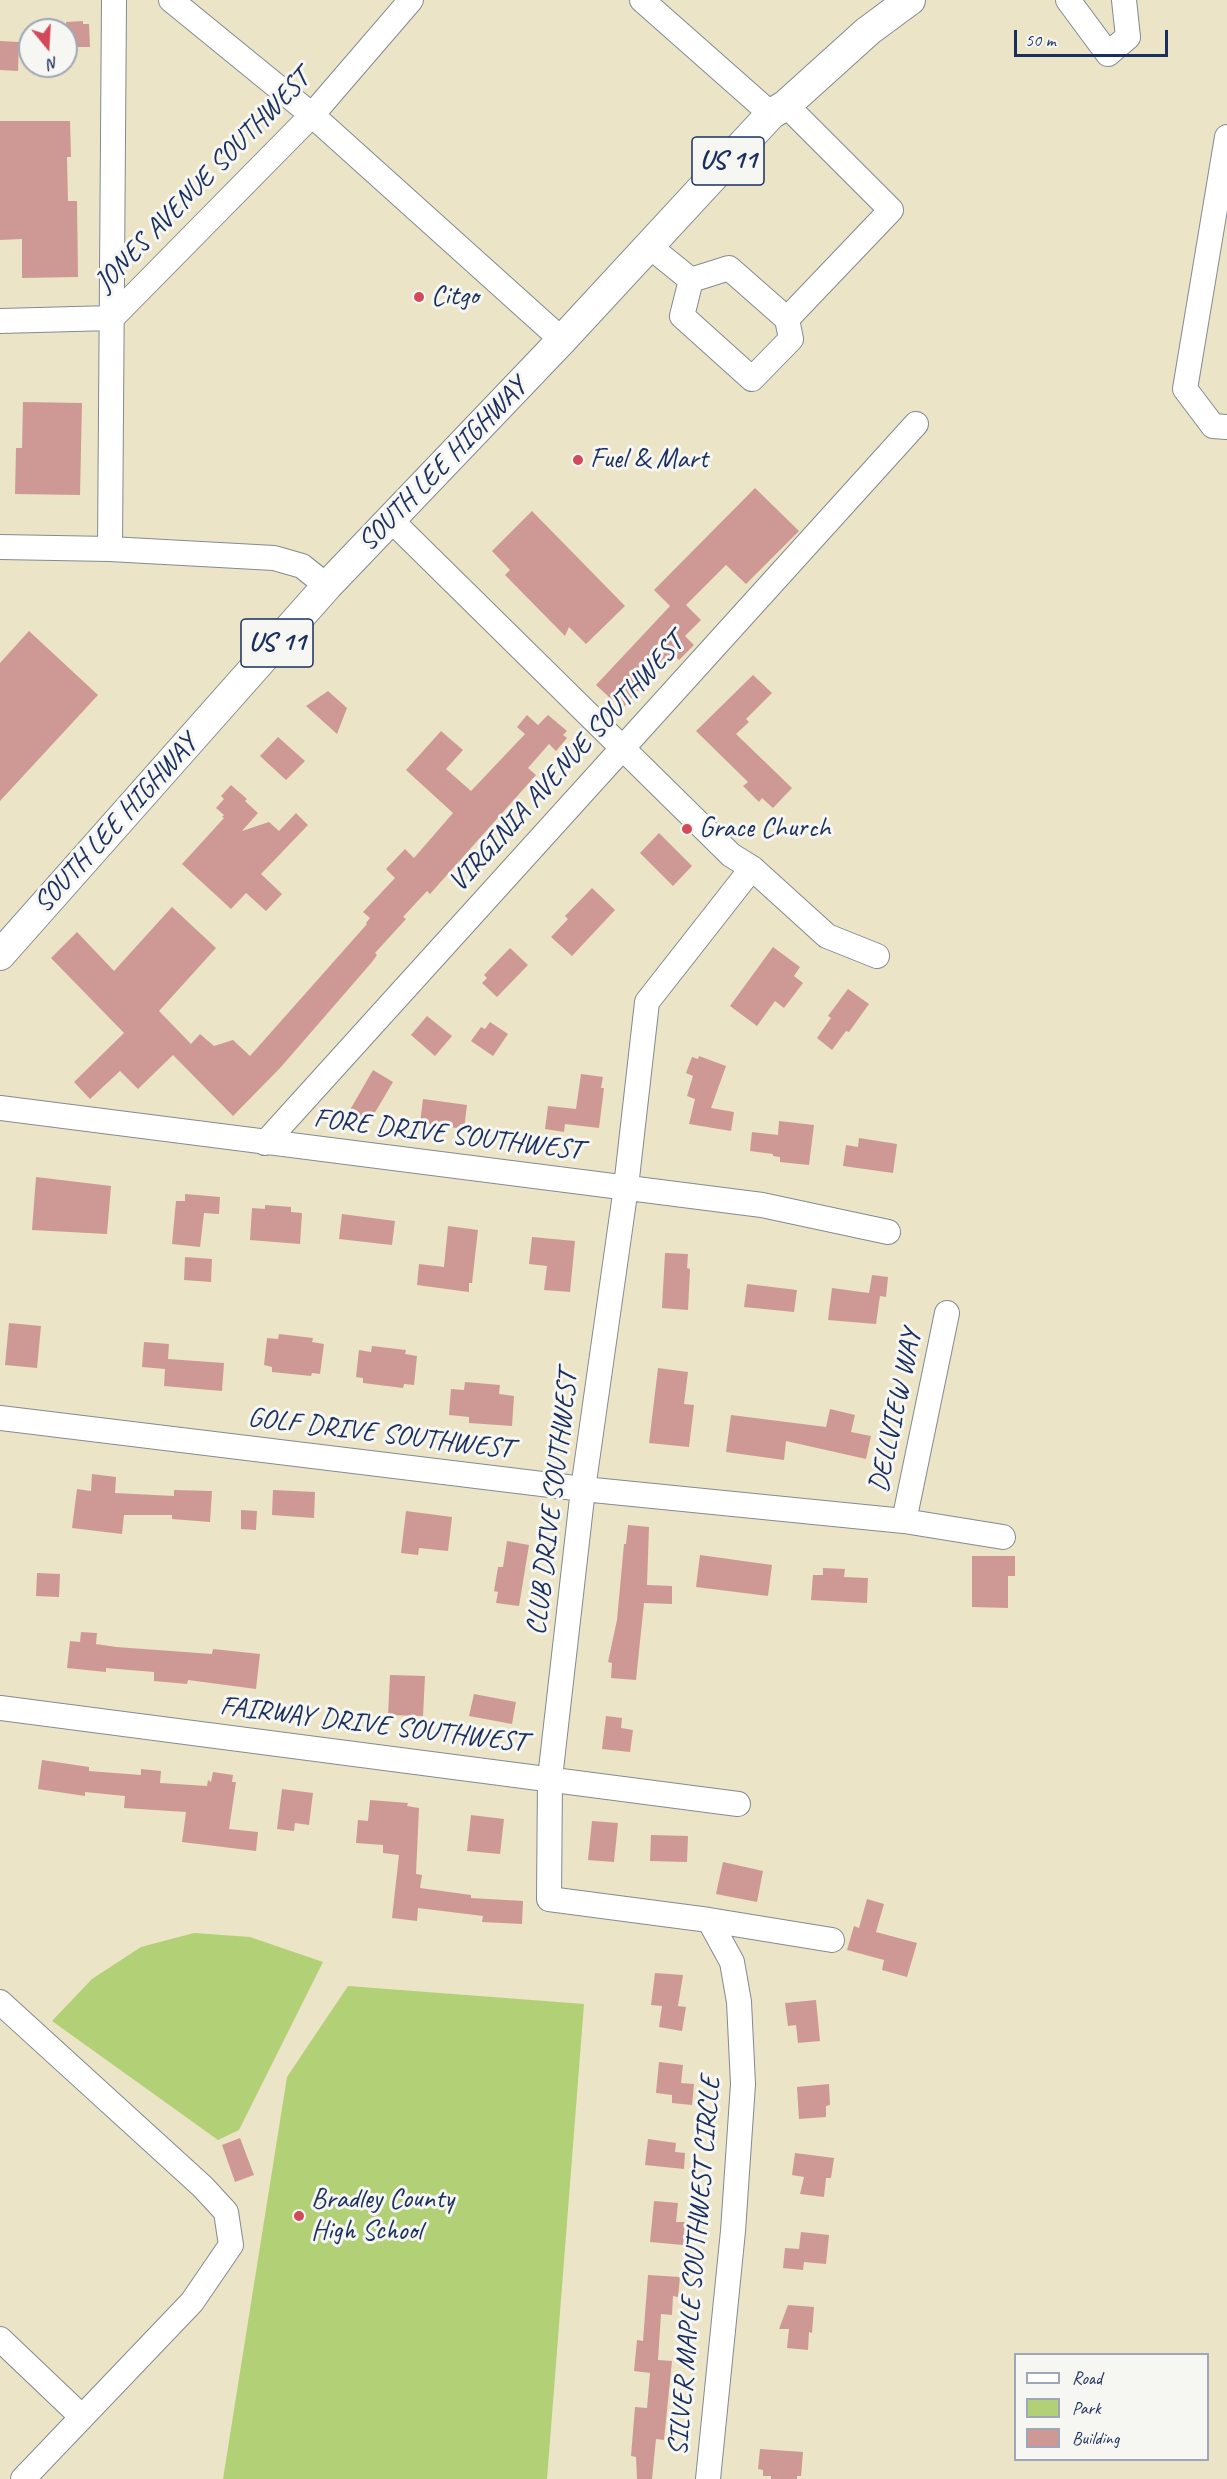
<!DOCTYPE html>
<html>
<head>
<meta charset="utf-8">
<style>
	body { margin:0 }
	#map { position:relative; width:1227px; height:2479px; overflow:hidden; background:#ebe4c6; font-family:Caveat,sans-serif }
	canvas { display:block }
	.legend { position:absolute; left:1014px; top:2353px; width:195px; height:108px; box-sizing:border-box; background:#f6f6f2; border:2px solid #9ea6b7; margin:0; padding:8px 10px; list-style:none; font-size:18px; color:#1b2f5e }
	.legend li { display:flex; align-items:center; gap:12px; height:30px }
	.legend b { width:30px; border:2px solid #9ea6b7 }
	.north { position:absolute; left:18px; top:18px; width:60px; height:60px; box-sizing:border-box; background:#f6f6f2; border:2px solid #9ea6b7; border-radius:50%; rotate:162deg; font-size:16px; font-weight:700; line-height:24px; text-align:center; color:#1b2f5e }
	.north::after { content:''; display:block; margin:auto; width:21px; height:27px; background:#d1495b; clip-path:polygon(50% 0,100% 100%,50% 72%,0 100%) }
	.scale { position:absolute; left:1014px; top:30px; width:154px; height:27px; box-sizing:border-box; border:3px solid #1b2f5e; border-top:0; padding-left:8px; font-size:18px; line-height:21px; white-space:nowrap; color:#1b2f5e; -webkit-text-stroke:4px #f6f6f2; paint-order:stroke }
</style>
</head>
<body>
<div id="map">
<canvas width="1227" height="2479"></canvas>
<ul class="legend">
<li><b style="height:8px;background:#fff"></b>Road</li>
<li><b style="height:16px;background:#b2d076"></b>Park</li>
<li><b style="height:16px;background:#ce9995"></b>Building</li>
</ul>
<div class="north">N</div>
<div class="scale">50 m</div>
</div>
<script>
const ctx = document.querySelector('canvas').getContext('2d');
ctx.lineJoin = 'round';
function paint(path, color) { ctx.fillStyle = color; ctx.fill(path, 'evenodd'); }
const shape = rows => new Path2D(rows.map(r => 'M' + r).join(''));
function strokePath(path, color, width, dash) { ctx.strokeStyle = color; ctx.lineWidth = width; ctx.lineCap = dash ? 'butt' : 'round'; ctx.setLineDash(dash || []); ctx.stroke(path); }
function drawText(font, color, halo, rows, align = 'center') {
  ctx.font = font + ' Caveat,sans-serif'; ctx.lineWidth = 6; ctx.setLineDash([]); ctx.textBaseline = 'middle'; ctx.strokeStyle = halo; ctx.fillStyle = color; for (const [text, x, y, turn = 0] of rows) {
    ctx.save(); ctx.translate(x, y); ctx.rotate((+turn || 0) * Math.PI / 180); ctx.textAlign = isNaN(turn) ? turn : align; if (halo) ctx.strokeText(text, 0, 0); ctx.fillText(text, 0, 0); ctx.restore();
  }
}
paint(shape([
	[194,1933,250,1937,323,1962,239,2130,218,2140,52,2021,92,1979,141,1947],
	[348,1986,584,2004,547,2479,223,2479,287,2077]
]), '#b2d076');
paint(shape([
	[83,21,83,24,89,24,90,47,66,47,66,22],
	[0,41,19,42,18,71,0,70],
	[0,121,70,121,71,157,67,157,68,201,77,201,78,277,22,278,22,239,0,240],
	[23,402,82,403,80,495,15,494,16,448,22,448],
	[755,488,799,531,746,584,726,565,686,605,701,620,685,636,694,645,679,660,672,653,622,709,596,685,670,606,654,590],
	[532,511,625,606,586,644,569,627,565,636,505,575,510,570,492,551],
	[29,631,98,695,0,801,0,663],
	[753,675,772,693,746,719,749,722,736,734,792,788,773,808,762,798,759,802,743,786,748,782,696,731],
	[328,691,347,708,337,734,306,706],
	[527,715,538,725,548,715,567,731,563,735,567,738,556,751,549,744,528,768,536,775,430,894,427,891,403,917,406,919,375,953,377,955,372,962,281,1067,233,1116,173,1055,138,1089,120,1071,90,1099,74,1082,124,1033,51,958,77,932,114,971,172,907,216,948,159,1011,191,1044,200,1034,214,1046,233,1040,250,1056,367,924,366,923,370,918,363,912,395,878,386,869,405,849,414,858,453,813,406,770,441,731,463,750,446,769,471,791,525,734,517,727],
	[278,737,305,761,286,780,260,756],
	[231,785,247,799,245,801,258,813,242,831,269,822,279,831,296,813,308,825,261,874,282,894,266,911,246,893,231,909,182,864,224,818,222,817,224,815,216,808,224,799,221,796],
	[659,833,692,866,673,886,640,853],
	[592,888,615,910,572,956,551,937,568,919,565,916],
	[773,947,800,967,794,976,803,983,784,1008,775,1001,757,1026,730,1006],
	[510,948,528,965,497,997,482,983,487,978,484,975],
	[848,989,869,1004,849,1032,846,1031,832,1050,817,1038,831,1018,828,1016],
	[427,1016,452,1036,435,1056,411,1035],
	[490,1022,508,1034,493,1056,471,1041,481,1027,485,1029],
	[699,1056,726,1066,711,1108,734,1112,731,1131,689,1124,695,1099,687,1096,693,1076,686,1073,692,1057,698,1059],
	[373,1070,393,1082,367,1126,347,1115],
	[581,1074,603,1077,601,1088,604,1088,599,1128,565,1124,564,1132,545,1129,548,1106,576,1109],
	[423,1099,467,1105,464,1129,420,1123],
	[779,1121,814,1125,809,1165,780,1162,780,1157,773,1156,773,1154,750,1151,752,1132,778,1135],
	[859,1138,897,1144,893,1173,843,1166,846,1145,858,1147],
	[36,1177,111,1186,107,1234,32,1230],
	[185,1194,220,1197,219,1214,204,1213,200,1247,172,1244,176,1201,185,1201],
	[265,1205,291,1207,291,1212,302,1213,300,1244,250,1240,252,1208,265,1209],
	[342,1214,395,1221,392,1245,339,1239],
	[448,1226,478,1230,472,1283,469,1283,469,1292,417,1285,419,1264,444,1267],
	[532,1237,575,1241,570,1292,544,1290,547,1266,529,1264],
	[665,1253,688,1254,687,1268,690,1269,688,1310,662,1308],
	[185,1257,212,1259,211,1282,184,1280],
	[872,1275,888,1277,886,1297,880,1296,876,1324,828,1320,832,1288,869,1293],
	[747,1284,797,1290,794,1312,744,1307],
	[9,1323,41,1326,37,1368,5,1365],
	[279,1334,313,1338,312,1342,324,1344,320,1374,312,1373,311,1376,272,1372,272,1367,264,1365,267,1338,278,1339],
	[144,1342,169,1344,168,1359,224,1363,222,1391,164,1386,165,1369,142,1367],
	[372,1346,406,1350,405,1354,417,1356,414,1385,404,1384,403,1388,363,1383,363,1378,356,1377,359,1350,371,1352],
	[658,1368,688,1372,684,1404,694,1405,689,1447,649,1443],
	[465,1382,500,1385,499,1394,514,1396,512,1426,469,1423,469,1417,449,1415,451,1389,464,1390],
	[830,1409,855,1415,851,1432,871,1436,866,1459,786,1441,784,1460,726,1452,731,1415,826,1427],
	[92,1474,116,1477,115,1493,174,1496,174,1490,212,1491,210,1522,172,1519,172,1515,124,1515,122,1534,72,1528,77,1489,91,1491],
	[273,1490,315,1492,314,1518,272,1515],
	[241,1510,257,1511,256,1530,241,1529],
	[406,1511,452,1517,448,1551,419,1548,418,1555,401,1553],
	[628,1525,649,1527,647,1585,672,1586,672,1604,644,1603,636,1680,611,1678,612,1663,608,1662,617,1620,624,1544,626,1544],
	[507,1541,529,1545,519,1606,496,1603,498,1592,494,1591,498,1567,503,1567],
	[700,1555,772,1565,768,1596,696,1587],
	[972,1556,1015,1556,1015,1576,1008,1576,1008,1608,972,1607],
	[823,1568,845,1569,844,1577,868,1578,867,1603,811,1600,813,1575,823,1575],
	[37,1573,60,1574,59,1597,36,1596],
	[81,1632,97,1633,96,1644,116,1647,212,1654,213,1649,260,1654,256,1689,188,1680,187,1684,154,1681,154,1672,106,1668,106,1672,67,1668,70,1641,80,1642],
	[390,1675,425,1676,423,1716,388,1715],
	[474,1694,516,1702,512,1724,469,1716],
	[606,1716,622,1718,621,1728,633,1730,630,1752,602,1749],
	[42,1760,89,1767,89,1771,141,1775,141,1769,161,1771,160,1783,207,1786,208,1780,211,1782,213,1772,233,1775,232,1782,236,1782,229,1829,258,1832,256,1851,182,1842,186,1812,124,1808,125,1796,85,1792,85,1796,38,1789],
	[282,1789,313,1793,309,1825,295,1823,294,1831,277,1829],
	[370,1800,408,1803,407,1806,419,1808,416,1874,422,1875,420,1888,471,1895,471,1898,523,1901,522,1924,482,1922,483,1916,418,1908,417,1921,392,1918,399,1855,383,1853,383,1845,356,1843,358,1820,368,1821],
	[471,1815,504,1819,500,1854,467,1851],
	[592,1821,618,1823,614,1862,588,1860],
	[651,1835,688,1836,687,1862,650,1861],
	[723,1862,763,1871,757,1902,716,1894],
	[867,1899,884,1904,876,1932,917,1943,907,1977,882,1970,884,1960,847,1950,854,1926,859,1928],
	[655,1973,683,1975,678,2006,686,2007,682,2031,659,2027,662,2006,651,2005],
	[816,2000,820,2041,798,2043,796,2025,788,2026,785,2003],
	[659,2062,683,2065,681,2083,694,2084,692,2105,672,2103,672,2095,656,2093],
	[829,2084,830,2105,826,2106,826,2117,799,2119,797,2087],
	[240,2138,254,2175,235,2182,222,2145],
	[648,2139,676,2143,675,2152,685,2153,684,2169,645,2165],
	[795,2153,834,2158,831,2178,826,2178,824,2197,800,2194,804,2177,792,2175],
	[654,2201,678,2203,676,2222,685,2222,683,2245,650,2242],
	[801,2232,829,2235,826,2264,804,2262,803,2270,783,2268,785,2248,799,2249],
	[648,2275,680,2277,678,2297,673,2296,672,2315,661,2314,658,2360,672,2361,664,2440,656,2439,652,2479,637,2479,636,2457,631,2456,635,2407,647,2408,650,2373,634,2371,637,2340,643,2341],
	[788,2305,814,2307,812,2333,809,2332,808,2350,787,2348,789,2329,779,2329],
	[760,2449,803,2452,801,2476,797,2476,797,2479,771,2479,771,2476,763,2476,763,2470,758,2469]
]), '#ce9995');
const minor = shape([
	[171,0,312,115,562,340],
	[642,0,771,114],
	[1068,0,1108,54,1128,37,1124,0],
	[1227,137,1185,389,1213,426,1227,427],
	[649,246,691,280,729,268,787,319,891,210,786,105],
	[691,280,682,316,752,379,791,339,787,319],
	[0,321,112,318,312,115,411,0],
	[391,520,731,855,752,868,827,936,877,956],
	[0,547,110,549,274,558,302,566,327,586],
	[110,549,114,0],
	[752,868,647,1002,626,1187,583,1489,550,1778,549,1899,709,1920,832,1940],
	[0,1108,762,1205,888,1232],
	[265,1143,916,424],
	[0,1418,583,1489,904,1521,1003,1537],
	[904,1521,947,1313],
	[0,1708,738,1804],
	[0,2002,203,2187,226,2212,231,2245,192,2302,23,2479],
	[0,2339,82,2417],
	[708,2479,733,2231,743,2084,739,2002,732,1962,709,1920]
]);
const major = shape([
	[0,955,327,586,562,340,771,114,786,105,868,31,910,0]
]);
strokePath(minor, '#838a92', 26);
strokePath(major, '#838a92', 32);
strokePath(minor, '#fff', 24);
strokePath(major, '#fff', 30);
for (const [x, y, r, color] of [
	[419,297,6,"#d1495b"],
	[578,460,6,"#d1495b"],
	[687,829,6,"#d1495b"],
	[299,2216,6,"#d1495b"]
]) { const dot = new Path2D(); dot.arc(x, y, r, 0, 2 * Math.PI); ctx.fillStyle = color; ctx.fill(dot); strokePath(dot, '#f6f6f2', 2); }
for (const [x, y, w] of [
	[728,161,72],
	[277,643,72]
]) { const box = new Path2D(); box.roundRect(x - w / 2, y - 24, w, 48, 4.5); ctx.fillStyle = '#f6f6f2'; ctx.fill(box); strokePath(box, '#1b2f5e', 1.5); }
drawText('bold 27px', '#1b2f5e', null, [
	["US 11",728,161],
	["US 11",277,643]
]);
drawText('28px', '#1b2f5e', '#f6f6f2', [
	["JONES AVENUE SOUTHWEST",203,181,-46],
	["SOUTH LEE HIGHWAY",443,465,-46],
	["VIRGINIA AVENUE SOUTHWEST",567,763,-48],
	["SOUTH LEE HIGHWAY",116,824,-48],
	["FORE DRIVE SOUTHWEST",448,1135,7],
	["DELLVIEW WAY",896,1411,-78],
	["GOLF DRIVE SOUTHWEST",380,1434,7],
	["CLUB DRIVE SOUTHWEST",553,1503,-83],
	["FAIRWAY DRIVE SOUTHWEST",373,1725,7],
	["SILVER MAPLE SOUTHWEST CIRCLE",695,2266,-85]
]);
drawText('28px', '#1b2f5e', '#f6f6f2', [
	["Citgo",431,297],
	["Fuel & Mart",590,460],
	["Grace Church",699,829],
	["Bradley County",311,2200],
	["High School",311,2232]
], 'left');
</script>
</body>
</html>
